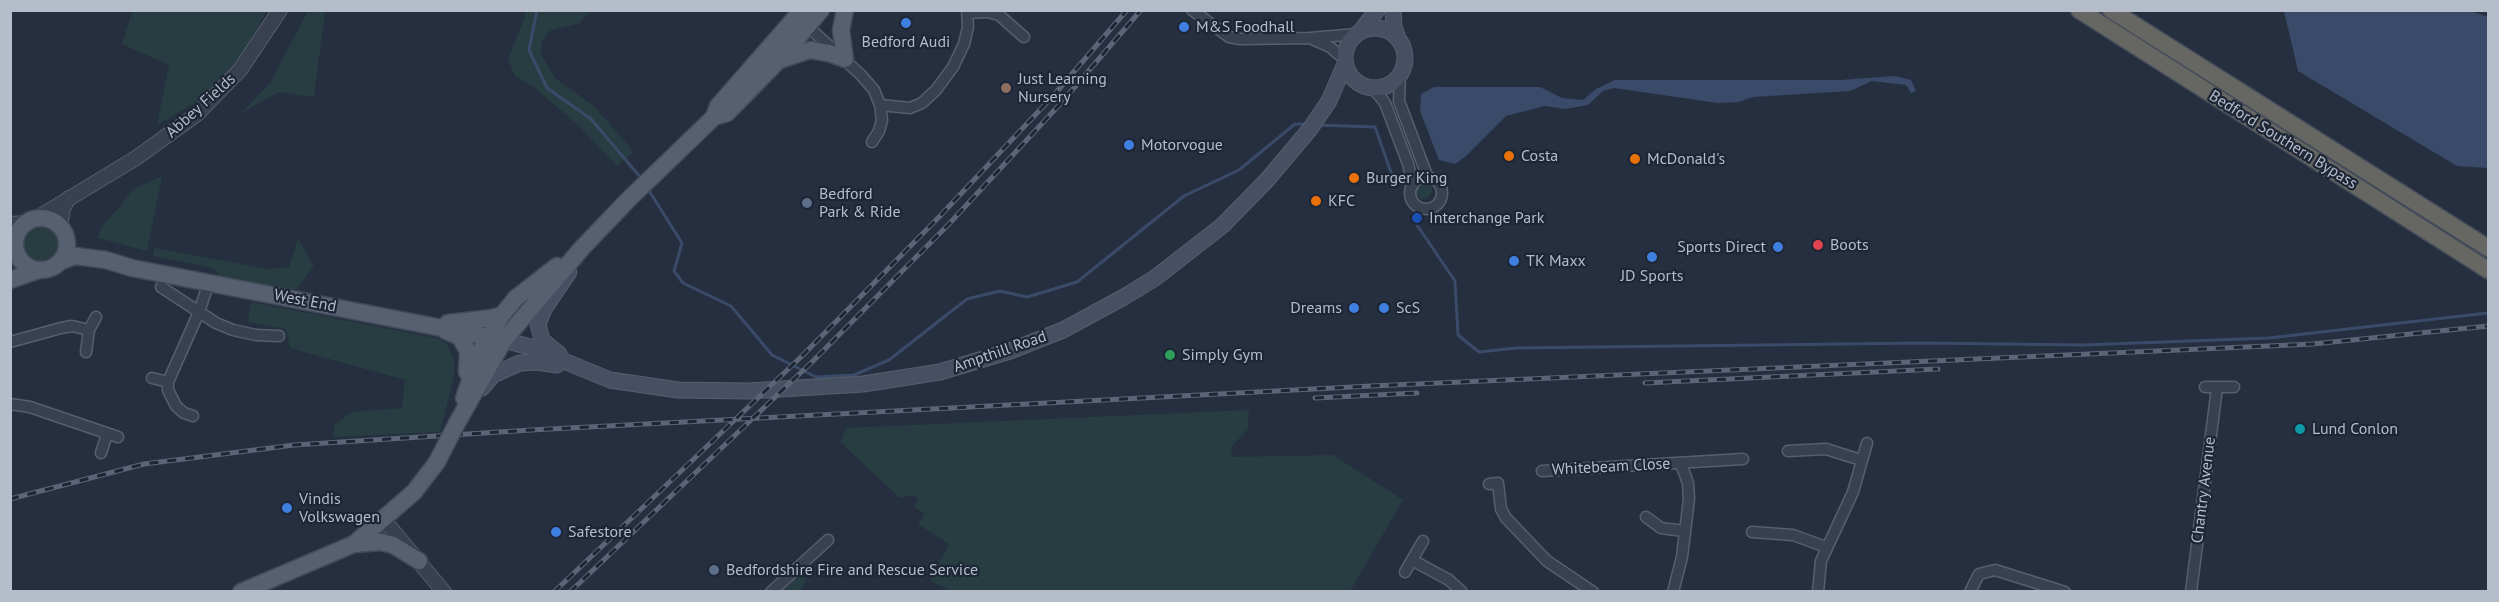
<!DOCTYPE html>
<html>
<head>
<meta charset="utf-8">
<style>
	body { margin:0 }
	#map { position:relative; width:2499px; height:602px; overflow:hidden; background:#252f40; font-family:"PT Sans",sans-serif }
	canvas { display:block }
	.frame { position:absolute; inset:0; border:12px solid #b5bcca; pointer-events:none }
</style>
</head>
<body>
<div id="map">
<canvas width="2499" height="602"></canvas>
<div class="frame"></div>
</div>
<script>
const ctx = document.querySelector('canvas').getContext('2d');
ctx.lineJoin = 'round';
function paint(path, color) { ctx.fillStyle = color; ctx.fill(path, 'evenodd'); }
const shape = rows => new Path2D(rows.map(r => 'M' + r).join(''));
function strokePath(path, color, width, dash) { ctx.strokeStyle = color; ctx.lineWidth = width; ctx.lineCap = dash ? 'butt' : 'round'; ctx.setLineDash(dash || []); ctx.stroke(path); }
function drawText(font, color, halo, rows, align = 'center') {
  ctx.font = font + ' "PT Sans",sans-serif'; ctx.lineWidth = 4.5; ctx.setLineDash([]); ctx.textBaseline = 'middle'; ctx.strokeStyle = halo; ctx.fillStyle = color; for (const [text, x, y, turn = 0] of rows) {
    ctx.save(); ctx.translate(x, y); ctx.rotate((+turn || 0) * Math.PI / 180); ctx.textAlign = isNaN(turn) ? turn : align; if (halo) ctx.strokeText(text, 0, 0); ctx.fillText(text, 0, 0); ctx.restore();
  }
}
paint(shape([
	[132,11,267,11,238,62,202,99,157,125,169,65,122,44],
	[308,11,325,11,314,97,279,92,241,113,270,83],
	[525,11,590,11,580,23,551,30,542,40,541,55,556,79,594,106,634,152,617,166,578,125,536,89,515,76,508,59,525,17],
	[162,176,147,251,98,238,101,228,134,189],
	'1414 190a9 9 0 1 1 18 0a9 9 0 1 1-18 0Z',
	'22 244a19 19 0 1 1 38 0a19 19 0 1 1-38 0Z',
	[298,239,314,266,296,290,221,279,214,268,153,256,154,248,268,269,289,267],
	[251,302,436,338,447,344,454,359,455,372,440,432,334,437,334,425,352,412,402,408,405,380,290,348,286,329,248,322],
	[1249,410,1248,429,1232,446,1231,457,1333,455,1403,500,1350,591,950,591,930,580,949,544,918,524,925,514,914,507,919,499,912,495,900,498,840,442,846,428],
	[795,573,807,579,800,591,774,592]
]), '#273d41');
paint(shape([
	[2467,10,2488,17,2488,168,2457,166,2298,71,2284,11],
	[1895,76,1911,80,1916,91,1911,93,1906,85,1872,81,1850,91,1753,97,1739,102,1718,103,1614,88,1603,91,1588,105,1565,109,1545,106,1506,116,1466,156,1455,164,1439,160,1420,111,1421,94,1434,87,1540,87,1562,98,1583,100,1596,89,1615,80,1841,80]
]), '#3a4b69');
strokePath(shape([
	[537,10,529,50,547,88,591,119,641,178],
	[1318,125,1375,127,1393,178],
	[648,189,682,243,674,271,683,283,731,306,772,355,816,377,854,375,889,360,967,299,1000,291,1027,297,1077,282,1184,196,1239,170,1295,124,1308,124],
	[1417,225,1455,281,1458,335,1479,352,1516,348,1923,343,2084,345,2269,338,2488,313]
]), '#3a4b69', 3);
const minor = shape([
	[1192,10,1229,37,1240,39,1310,38,1357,34],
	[968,13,988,12,999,15,1024,37],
	[804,23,861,75,874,90,880,105,882,120,879,131,872,142],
	[1310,38,1330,47,1343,58],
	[1400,74,1399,101,1428,178],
	[1372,87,1385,103,1408,164,1413,185],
	[880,105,910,108,922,103,936,90,953,67,964,44,968,27,967,10],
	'1410 193a16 16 0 1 1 32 0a16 16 0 1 1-32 0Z',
	[161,287,216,323,233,330,256,335,279,336],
	[10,342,61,328,72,326,89,330],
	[86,352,89,330,96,317],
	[152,378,168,382],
	[2205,387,2234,387],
	[10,404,30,407,118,437],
	[193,416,184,413,176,406,168,390,168,382,199,312,209,282],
	[1788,451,1826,449,1861,460],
	[101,453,107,434],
	[1542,471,1743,459],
	[1489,484,1498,483,1501,509,1506,518,1547,561,1593,592],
	[1646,517,1661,528,1684,531],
	[1752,532,1793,535,1826,547],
	[1412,560,1449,580,1462,592],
	[1405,572,1423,541],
	[771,592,828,540],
	[1673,592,1682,557,1689,499,1688,483,1681,464],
	[1818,592,1821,561,1853,492,1867,443],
	[1970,592,1979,574,1995,570,2065,592],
	[2191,592,2217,388]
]);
const tertiary = shape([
	[37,218,136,158,197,114,240,70,280,10],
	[10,224,27,223],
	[60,227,63,208,69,198],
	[10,235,16,241],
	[384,520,444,592]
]);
const secondary = shape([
	[1393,10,1394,27,1397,35],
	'1345 58a30 30 0 1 1 60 0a30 30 0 1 1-60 0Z',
	[1360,32,1377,10],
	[504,340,530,347,610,380,678,390,749,391,863,384,940,372,1010,351,1063,330,1124,297,1155,278,1223,225,1267,180,1310,129,1329,101,1345,64],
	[559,354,542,340,538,324,544,309,569,272],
	[482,388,493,375,520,363,537,362,557,365]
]);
const primary = shape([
	[845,10,841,30,845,59],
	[783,59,810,50,829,53,845,59],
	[714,117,718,106,802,10],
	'15 244a26 26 0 1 1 52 0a26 26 0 1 1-52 0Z',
	[61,261,75,256,106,260,132,268,504,340],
	[10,280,39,270],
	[448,323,492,318,502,315],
	[446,331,460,337,468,351,467,372],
	[464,398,479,354,502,315,516,298,557,266],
	[457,423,504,340,582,248,629,199,714,117,727,113,780,59,821,10],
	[354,544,381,542,393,545,419,561],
	[241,592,354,544,414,492,437,462]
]);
const trunk = shape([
	[2079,10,2488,270],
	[2111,10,2488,248]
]);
strokePath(minor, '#575f6d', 13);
strokePath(tertiary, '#575f6d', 16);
strokePath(secondary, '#575f6d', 17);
strokePath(primary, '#424a59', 19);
strokePath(trunk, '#444c5a', 19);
strokePath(minor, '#394150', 10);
strokePath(tertiary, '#394150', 14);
strokePath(secondary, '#475063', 15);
strokePath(primary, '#576070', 16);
strokePath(trunk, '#666663', 16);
const rail = shape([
	[1645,383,1938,369],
	[1315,398,1417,393],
	[10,499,144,464,294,445,531,430,1371,386,2313,344,2488,326],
	[554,592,804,354,939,217,1053,96,1127,10],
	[570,592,812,362,948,225,1061,103,1141,10]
]);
strokePath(rail, '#5b6577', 5);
strokePath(rail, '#1e2635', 3, [9]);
const primaryBridge = shape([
	[437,462,457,423]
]);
strokePath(primaryBridge, '#424a59', 19, []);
strokePath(primaryBridge, '#576070', 16);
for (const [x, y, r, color] of [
	[906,23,6,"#3f7fe0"],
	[1184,27,6,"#3f7fe0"],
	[1006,88,6,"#8d6e63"],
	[1129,145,6,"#3f7fe0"],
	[1509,156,6,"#e8710a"],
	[1635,159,6,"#e8710a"],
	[1354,178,6,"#e8710a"],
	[1316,201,6,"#e8710a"],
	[807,203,6,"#5c6f8a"],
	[1417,218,6,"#1a4fb4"],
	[1818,245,6,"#e0444e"],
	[1778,247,6,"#3f7fe0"],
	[1652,257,6,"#3f7fe0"],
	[1514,261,6,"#3f7fe0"],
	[1354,308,6,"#3f7fe0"],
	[1384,308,6,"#3f7fe0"],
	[1170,355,6,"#2e9e5b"],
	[2300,429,6,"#0f9aa8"],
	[287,508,6,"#3f7fe0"],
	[556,532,6,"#3f7fe0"],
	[714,570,6,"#5c6f8a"]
]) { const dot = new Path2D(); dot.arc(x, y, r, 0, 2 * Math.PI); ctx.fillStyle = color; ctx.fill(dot); strokePath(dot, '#1e2635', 2); }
drawText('16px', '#b5bcca', '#1e2635', [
	["M&S Foodhall",1196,27],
	["Bedford Audi",906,42,"center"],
	["Just Learning",1018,79],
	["Nursery",1018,97],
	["Motorvogue",1141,145],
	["Costa",1521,156],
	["McDonald's",1647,159],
	["Burger King",1366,178],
	["Bedford",819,194],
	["Park & Ride",819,212],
	["KFC",1328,201],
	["Interchange Park",1429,218],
	["Boots",1830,245],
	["Sports Direct",1766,247,"right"],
	["TK Maxx",1526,261],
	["JD Sports",1652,276,"center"],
	["Dreams",1342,308,"right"],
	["ScS",1396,308],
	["Simply Gym",1182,355],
	["Lund Conlon",2312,429],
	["Vindis",299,499],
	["Volkswagen",299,517],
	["Safestore",568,532],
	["Bedfordshire Fire and Rescue Service",726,570]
], 'left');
drawText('16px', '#b5bcca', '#1e2635', [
	["Abbey Fields",201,106,-42],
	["Bedford Southern Bypass",2283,140,32],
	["West End",305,301,11],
	["Ampthill Road",1000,352,-19],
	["Whitebeam Close",1611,467,-3],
	["Chantry Avenue",2204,490,-83]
]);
</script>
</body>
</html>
